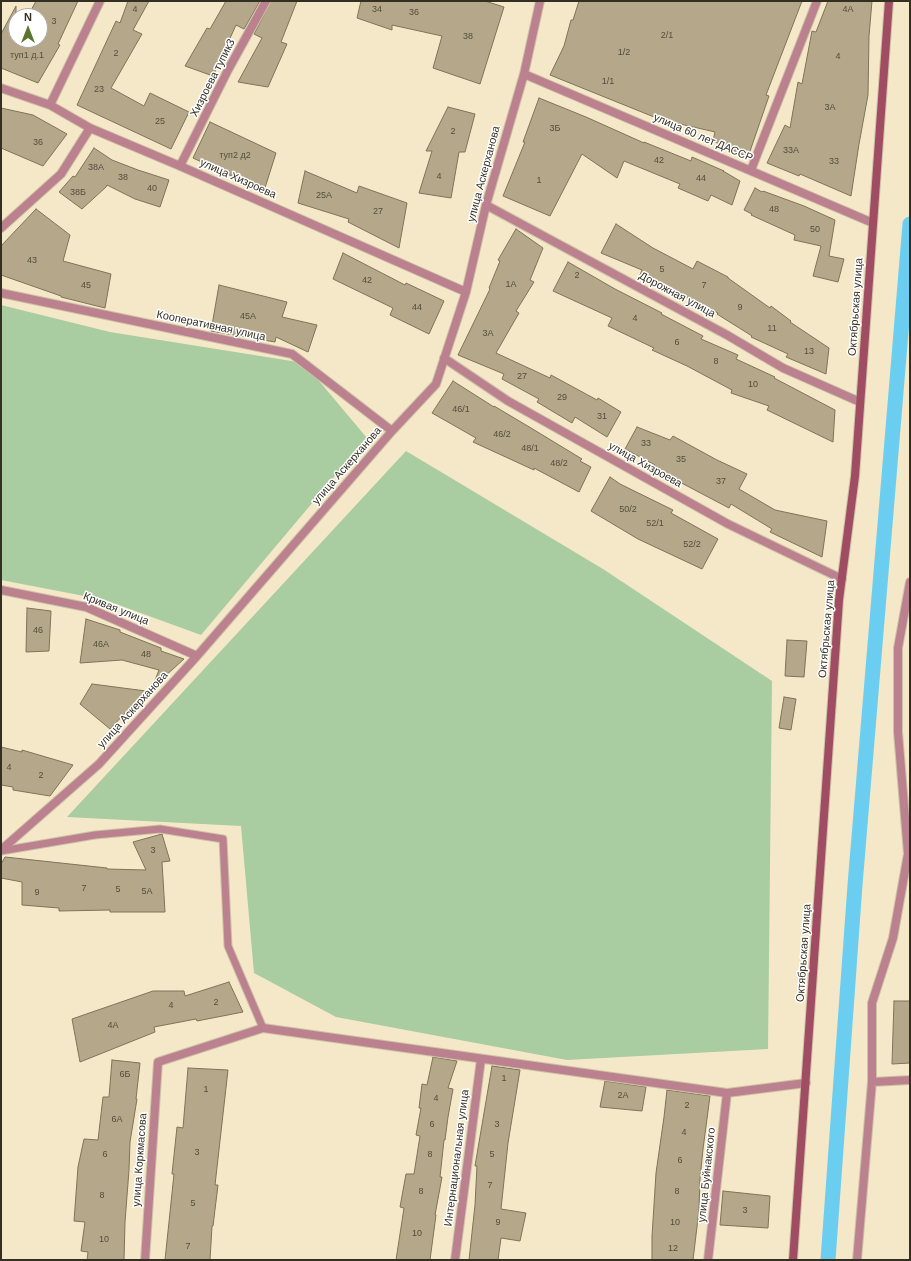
<!DOCTYPE html>
<html>
<head>
<meta charset="utf-8">
<style>
	body { margin:0 }
	#map { position:relative; width:911px; height:1261px; overflow:hidden; background:#f5e8c8; font-family:Arial,sans-serif }
	canvas { display:block }
	.frame { position:absolute; inset:0; border:2px solid #342f23; pointer-events:none }
	.north { position:absolute; left:8px; top:8px; width:40px; height:40px; box-sizing:border-box; background:#fff; border:1px solid #aeaca7; border-radius:50%; rotate:0deg; font-size:11px; font-weight:700; line-height:16px; text-align:center; color:#342f23 }
	.north::after { content:''; display:block; margin:auto; width:14px; height:18px; background:#59762a; clip-path:polygon(50% 0,100% 100%,50% 72%,0 100%) }
</style>
</head>
<body>
<div id="map">
<canvas width="911" height="1261"></canvas>
<div class="frame"></div>
<div class="north">N</div>
</div>
<script>
const ctx = document.querySelector('canvas').getContext('2d');
ctx.lineJoin = 'round';
function paint(path, color) { ctx.fillStyle = color; ctx.fill(path, 'evenodd'); }
const shape = rows => new Path2D(rows.map(r => 'M' + r).join(''));
function strokePath(path, color, width, dash) { ctx.strokeStyle = color; ctx.lineWidth = width; ctx.lineCap = dash ? 'butt' : 'round'; ctx.setLineDash(dash || []); ctx.stroke(path); }
function drawText(font, color, halo, rows, align = 'center') {
  ctx.font = font + ' Arial,sans-serif'; ctx.lineWidth = 3; ctx.setLineDash([]); ctx.textBaseline = 'middle'; ctx.strokeStyle = halo; ctx.fillStyle = color; for (const [text, x, y, turn = 0] of rows) {
    ctx.save(); ctx.translate(x, y); ctx.rotate((+turn || 0) * Math.PI / 180); ctx.textAlign = isNaN(turn) ? turn : align; if (halo) ctx.strokeText(text, 0, 0); ctx.fillText(text, 0, 0); ctx.restore();
  }
}
paint(shape([
	[1,305,110,332,304,363,367,438,201,635,105,600,1,580],
	[406,451,603,569,772,681,768,1049,567,1060,336,1017,254,973,241,826,67,817]
]), '#a9cda1');
strokePath(shape([
	[828,1260,855,885,910,224]
]), '#6bcef0', 15);
const building = shape([
	[36,1,78,1,58,44,60,45,38,83,1,68,1,34,16,6,16,40,40,40,40,16,28,16,36,1],
	[128,1,149,1,133,30,142,34,111,88,144,106,150,93,189,112,171,149,77,105,116,21,120,23,128,1],
	[226,1,260,1,244,29,236,25,213,76,185,66,207,28,210,29,226,1],
	[271,1,297,1,281,42,287,44,268,87,238,82,262,38,254,34,271,1],
	[361,1,485,1,504,7,480,84,433,68,442,36,392,25,392,30,357,18,361,1],
	[579,1,802,1,766,95,769,96,748,157,713,141,715,132,659,119,550,75,564,46,571,20,573,20,579,1],
	[828,1,872,1,869,36,868,95,859,144,851,196,800,174,799,176,767,163,785,125,790,128,798,82,802,84,812,31,816,32,828,1],
	[539,98,586,117,644,143,644,142,691,161,692,157,724,171,723,171,740,181,732,205,711,195,708,201,678,188,680,184,624,161,617,178,582,154,550,216,503,196,525,142,523,142,539,98],
	[448,107,475,114,465,152,459,152,451,198,419,193,432,151,426,151,448,107],
	[1,108,33,115,67,134,43,166,1,148,1,108],
	[210,122,276,153,264,191,193,158,210,122],
	[94,148,112,160,138,170,169,180,160,207,135,199,107,185,106,187,82,209,59,192,73,176,75,177,94,148],
	[305,171,357,193,359,186,407,203,399,248,348,222,349,219,298,203,305,171],
	[755,188,762,192,763,191,804,206,835,220,829,256,844,259,838,282,813,276,821,246,794,240,795,235,751,215,752,214,744,210,755,188],
	[36,209,70,235,63,261,111,274,105,308,61,297,61,296,1,275,1,246,36,209],
	[616,224,653,248,693,269,697,261,728,277,728,278,770,308,771,306,791,321,790,322,829,348,826,374,786,357,788,354,751,337,752,336,717,314,718,313,680,294,681,293,640,275,642,270,601,253,616,224],
	[516,229,543,248,530,280,534,282,516,311,519,313,496,353,550,378,551,375,597,400,598,398,621,412,607,437,575,417,572,423,537,402,539,399,502,379,504,374,458,355,490,289,489,288,500,261,498,260,516,229],
	[343,253,405,285,406,283,444,301,429,334,390,315,393,308,333,279,343,253],
	[568,262,615,289,662,313,661,314,703,336,701,339,738,355,736,359,775,377,774,378,835,410,833,442,767,410,769,406,731,393,732,390,687,366,652,350,654,348,608,326,612,318,553,291,568,262],
	[219,285,287,302,282,317,317,325,308,352,276,337,275,342,211,331,219,285],
	[453,381,494,407,494,406,531,428,582,459,580,461,591,467,579,492,534,468,534,470,473,442,476,438,432,413,453,381],
	[637,427,670,440,673,436,717,460,747,474,739,489,775,510,827,521,822,557,770,532,772,529,731,504,729,508,653,468,655,465,625,449,637,427],
	[610,477,620,484,673,510,671,513,718,539,702,569,638,539,591,511,610,477],
	[27,608,51,611,49,651,26,652,27,608],
	[86,619,120,630,120,632,161,648,161,651,184,659,152,688,159,670,122,660,80,663,86,619],
	[787,640,807,641,804,677,785,676,787,640],
	[92,684,146,691,110,729,80,704,92,684],
	[784,697,796,699,791,730,779,728,784,697],
	[1,747,22,752,22,750,73,765,50,796,13,790,13,787,1,785,1,747],
	[162,834,170,861,162,862,165,912,110,912,110,910,59,911,59,908,22,905,22,882,1,878,1,864,5,857,107,868,107,869,146,870,133,842,162,834],
	[229,982,243,1012,197,1021,196,1019,154,1027,155,1032,80,1062,72,1019,153,991,184,991,185,996,229,982],
	[894,1001,910,1001,910,1063,892,1064,894,1001],
	[433,1057,457,1061,448,1088,453,1089,448,1117,445,1140,444,1140,440,1177,442,1177,435,1215,436,1215,430,1260,396,1260,404,1208,400,1207,406,1174,414,1174,420,1136,416,1135,421,1108,419,1108,422,1084,427,1085,433,1057],
	[112,1060,140,1063,136,1099,137,1099,130,1142,129,1170,125,1222,124,1260,87,1260,88,1252,81,1251,85,1222,74,1221,78,1167,84,1139,98,1140,103,1097,109,1097,112,1060],
	[492,1066,520,1070,508,1143,501,1209,526,1213,520,1241,501,1238,498,1260,469,1260,475,1205,477,1166,475,1166,492,1066],
	[188,1068,228,1070,215,1185,218,1185,213,1226,212,1226,210,1260,165,1260,174,1174,172,1174,177,1127,183,1128,188,1068],
	[605,1081,646,1087,642,1111,600,1107,605,1081],
	[667,1090,710,1096,703,1149,700,1179,699,1210,693,1260,652,1260,652,1236,656,1173,664,1117,667,1090],
	[723,1191,770,1196,768,1228,720,1225,723,1191]
]);
paint(building, '#b5a88a');
strokePath(building, '#7e7356', 1);
const lane = shape([
	[1,851,95,835,160,829,223,839,228,946,263,1028]
]);
const street = shape([
	[524,74,873,223],
	[1,88,50,105,90,128,180,166,466,292],
	[50,105,100,1],
	[180,166,228,70,266,1],
	[751,170,817,1],
	[486,205,727,335,783,368,860,402],
	[1,228,61,174,90,128],
	[1,293,292,354,392,431],
	[444,358,508,401,728,524,842,579],
	[1,590,86,607,197,656],
	[1,850,99,764,197,656,392,431,436,384,466,292,486,205,524,74,540,1],
	[872,1082,910,1080],
	[145,1260,158,1062,263,1028,727,1093,806,1083],
	[455,1260,481,1059],
	[708,1260,727,1093],
	[857,1260,872,1082,872,1003,893,938,908,854,898,732,898,648,910,582]
]);
const secondary = shape([
	[793,1260,839,600,855,476,889,1]
]);
strokePath(lane, '#cec3a7', 9);
strokePath(street, '#cec3a7', 10);
strokePath(secondary, '#cec3a7', 10);
strokePath(lane, '#bc818e', 7);
strokePath(street, '#bc818e', 8);
strokePath(secondary, '#a04d63', 8);
drawText('9px', '#544d3d', null, [
	["4",135,10],
	["34",377,10],
	["4А",848,10],
	["36",414,13],
	["3",54,22],
	["2/1",667,36],
	["38",468,37],
	["1/2",624,53],
	["2",116,54],
	["туп1 д.1",27,56],
	["4",838,57],
	["1/1",608,82],
	["23",99,90],
	["3А",830,108],
	["25",160,122],
	["3Б",555,129],
	["2",453,132],
	["36",38,143],
	["33А",791,151],
	["туп2 д2",235,156],
	["42",659,161],
	["33",834,162],
	["38А",96,168],
	["4",439,177],
	["38",123,178],
	["44",701,179],
	["1",539,181],
	["40",152,189],
	["38Б",78,193],
	["25А",324,196],
	["48",774,210],
	["27",378,212],
	["50",815,230],
	["43",32,261],
	["5",662,270],
	["2",577,276],
	["42",367,281],
	["1А",511,285],
	["45",86,286],
	["7",704,286],
	["44",417,308],
	["9",740,308],
	["45А",248,317],
	["4",635,319],
	["11",772,329],
	["3А",488,334],
	["6",677,343],
	["13",809,352],
	["8",716,362],
	["27",522,377],
	["10",753,385],
	["29",562,398],
	["46/1",461,410],
	["31",602,417],
	["46/2",502,435],
	["33",646,444],
	["48/1",530,449],
	["35",681,460],
	["48/2",559,464],
	["37",721,482],
	["50/2",628,510],
	["52/1",655,524],
	["52/2",692,545],
	["46",38,631],
	["46А",101,645],
	["48",146,655],
	["4",9,768],
	["2",41,776],
	["3",153,851],
	["7",84,889],
	["5",118,890],
	["5А",147,892],
	["9",37,893],
	["2",216,1003],
	["4",171,1006],
	["4А",113,1026],
	["6Б",125,1075],
	["1",504,1079],
	["1",206,1090],
	["2А",623,1096],
	["4",436,1099],
	["2",687,1106],
	["6А",117,1120],
	["6",432,1125],
	["3",497,1125],
	["4",684,1133],
	["3",197,1153],
	["6",105,1155],
	["8",430,1155],
	["5",492,1155],
	["6",680,1161],
	["7",490,1186],
	["8",421,1192],
	["8",677,1192],
	["8",102,1196],
	["5",193,1204],
	["3",745,1211],
	["9",498,1223],
	["10",675,1223],
	["10",417,1234],
	["10",104,1240],
	["7",188,1247],
	["12",673,1249]
]);
drawText('11px', '#342f23', '#fff', [
	["Хизроева тупик3",213,78,-63],
	["улица 60 лет ДАССР",703,138,23],
	["улица Аскерханова",484,174,-75],
	["улица Хизроева",238,179,24],
	["Дорожная улица",677,295,28],
	["Октябрьская улица",856,307,-86],
	["Кооперативная улица",211,326,12],
	["улица Хизроева",645,465,29],
	["улица Аскерханова",347,466,-49],
	["Кривая улица",116,609,22],
	["Октябрьская улица",827,629,-85],
	["улица Аскерханова",133,710,-48],
	["Октябрьская улица",804,953,-86],
	["Интернациональная улица",457,1158,-83],
	["улица Коркмасова",140,1160,-86],
	["улица Буйнакского",707,1175,-84]
]);
</script>
</body>
</html>
